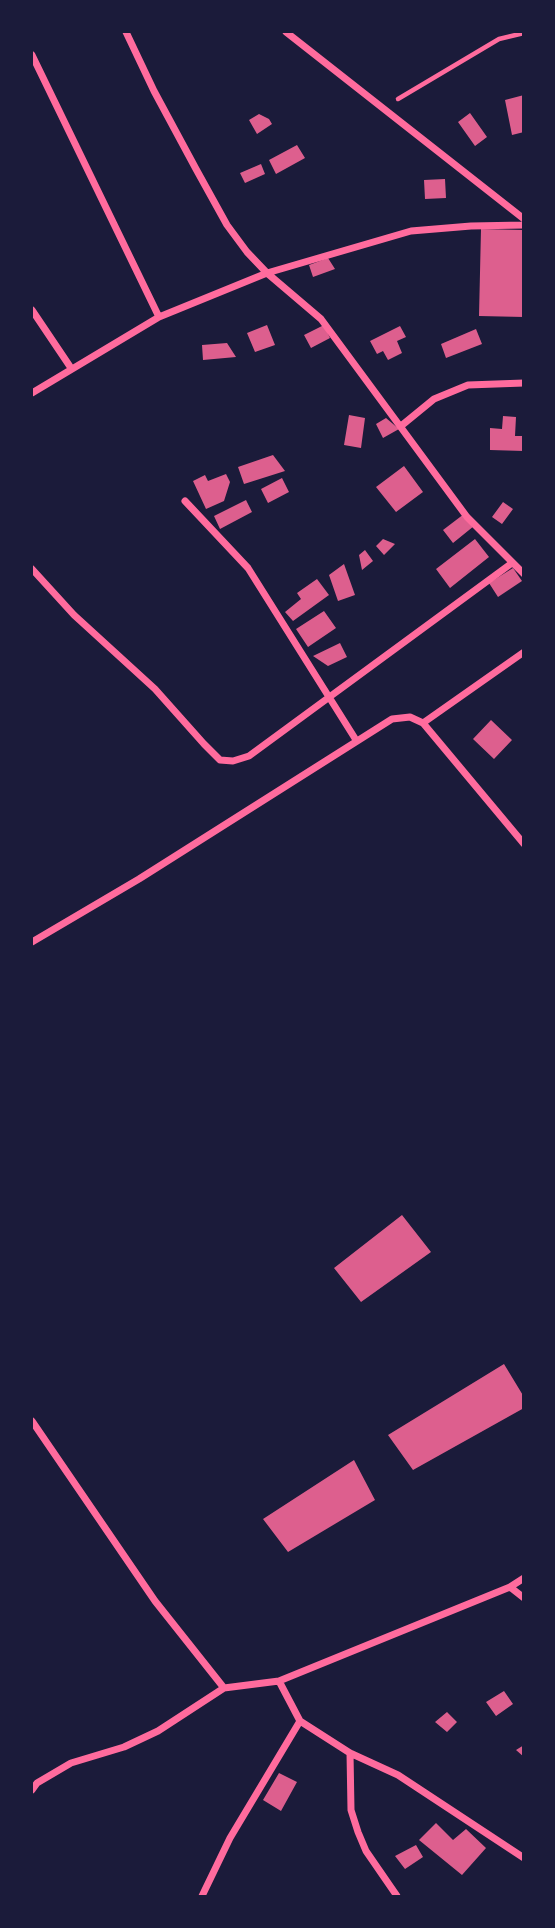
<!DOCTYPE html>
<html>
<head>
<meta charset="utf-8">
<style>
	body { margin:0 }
	#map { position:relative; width:555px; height:1928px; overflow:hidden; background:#1b1b3a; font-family:"Space Grotesk",sans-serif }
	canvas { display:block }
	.frame { position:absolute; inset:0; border:33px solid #1b1b3a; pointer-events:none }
</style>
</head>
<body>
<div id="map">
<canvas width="555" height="1928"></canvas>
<div class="frame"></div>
</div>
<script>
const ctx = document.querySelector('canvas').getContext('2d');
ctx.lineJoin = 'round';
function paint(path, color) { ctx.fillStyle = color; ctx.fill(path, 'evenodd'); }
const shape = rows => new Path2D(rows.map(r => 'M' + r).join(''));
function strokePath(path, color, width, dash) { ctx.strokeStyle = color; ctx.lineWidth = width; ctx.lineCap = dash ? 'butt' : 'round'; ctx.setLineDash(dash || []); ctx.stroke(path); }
paint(shape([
	[524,95,524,132,512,135,505,100],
	[470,113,487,137,475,146,458,122],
	[259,114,269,119,272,124,257,134,249,120],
	[297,145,305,158,276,174,269,160],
	[261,164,265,174,245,183,240,173],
	[445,179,446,198,425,199,424,180],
	[481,229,524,230,524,317,479,316],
	[328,258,335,269,313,277,309,265],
	[267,325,275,345,255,352,247,333],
	[324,325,330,338,311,348,304,335],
	[400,326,406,337,397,341,402,353,388,360,383,351,377,354,370,341],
	[476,329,482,344,446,358,441,344],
	[227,343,236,357,203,360,202,345],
	[349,415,365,418,361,448,344,445],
	[503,416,516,417,515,436,524,436,524,451,490,450,490,428,502,429],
	[386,418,399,429,383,438,376,424],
	[273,455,285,471,244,484,238,467],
	[404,466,423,492,396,512,376,487],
	[226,474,230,482,224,501,206,509,193,481,205,475,208,481],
	[282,478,289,492,268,503,261,489],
	[246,500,252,512,220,529,214,516],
	[503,502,513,509,502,524,492,517],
	[464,514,474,526,453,543,443,530],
	[383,539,395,544,384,555,376,546],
	[475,539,489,557,450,588,436,569],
	[365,550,373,561,362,570,359,555],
	[344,564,355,595,338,601,329,575],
	[513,568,522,581,498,597,489,583],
	[317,579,329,595,293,621,285,612,301,599,297,593],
	[324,611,336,628,308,647,296,629],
	[340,643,347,657,328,666,313,656],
	[491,720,512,740,494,759,473,739],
	[402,1215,431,1252,361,1302,334,1268],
	[504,1364,524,1397,524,1408,413,1470,388,1435],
	[354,1460,375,1500,288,1552,263,1519],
	[504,1691,513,1704,496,1716,486,1702],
	[447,1712,457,1722,447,1732,435,1722],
	[524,1745,524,1757,516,1750],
	[279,1773,297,1782,281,1811,263,1800],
	[436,1823,453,1840,466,1829,486,1848,462,1875,419,1840],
	[416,1845,423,1857,405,1869,395,1856]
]), '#dd5f8e');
strokePath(shape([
	[398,99,499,39,524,33]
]), '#ff6b9d', 4.5);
strokePath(shape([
	[126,32,154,91,196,169,227,225,247,252,267,273,321,319,467,517,524,574],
	[286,32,524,219],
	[32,55,159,317],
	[32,310,71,368],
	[32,393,159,317,267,273,411,231,471,226,524,225],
	[401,426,434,399,468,385,524,383],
	[185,501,248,568,356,740],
	[32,569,74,615,155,689,204,744,220,760,233,761,249,756,512,563],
	[423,723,524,652],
	[32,942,139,879,392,719,410,717,423,723,524,844],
	[32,1421,155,1601,224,1688],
	[510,1587,524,1598],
	[279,1681,300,1721,350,1753,398,1775,524,1858],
	[350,1753,351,1810,358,1832,366,1851,397,1896],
	[32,1790,37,1783,71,1763,124,1747,158,1731,224,1688,279,1681,510,1587,524,1578],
	[202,1896,230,1838,300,1721]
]), '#ff6b9d', 7);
</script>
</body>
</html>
